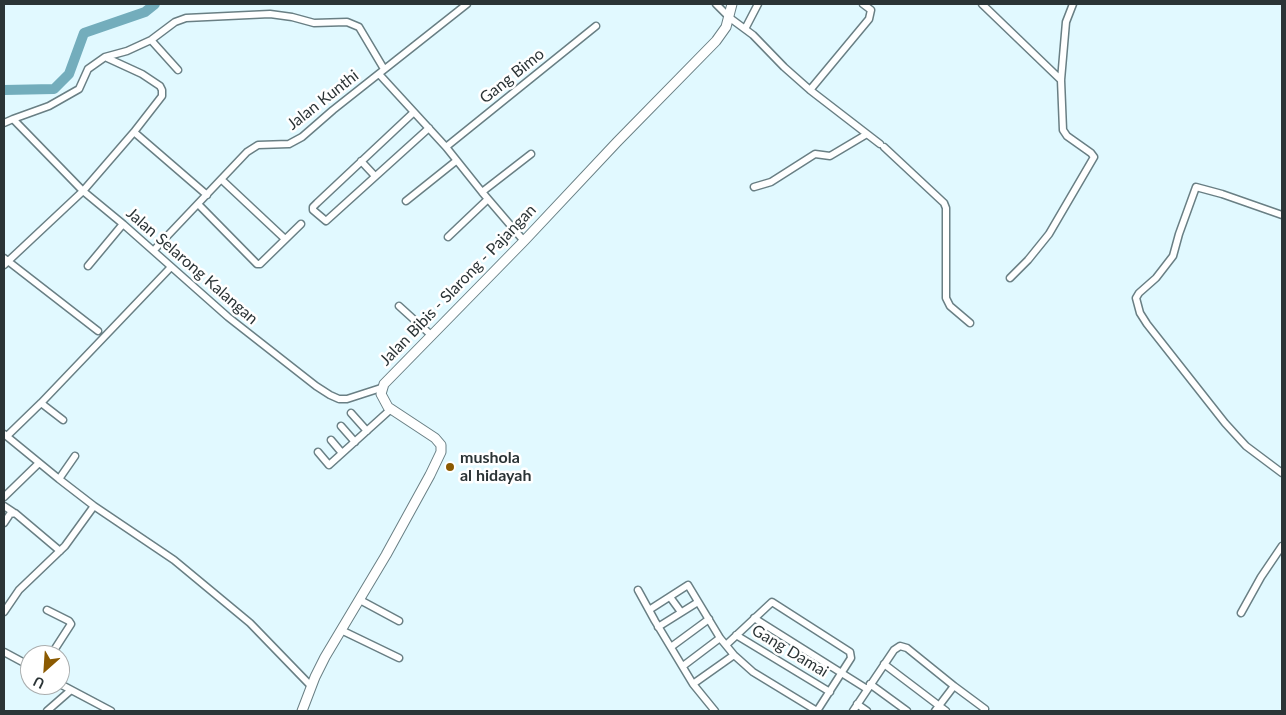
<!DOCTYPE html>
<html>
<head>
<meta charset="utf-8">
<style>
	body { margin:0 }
	#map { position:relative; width:1286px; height:715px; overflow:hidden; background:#e1f9ff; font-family:Lato,sans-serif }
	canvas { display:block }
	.frame { position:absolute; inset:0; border:5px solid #2b3436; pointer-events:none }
	.north { position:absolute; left:20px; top:645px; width:50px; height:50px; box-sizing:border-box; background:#fff; border:1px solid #aaaeaf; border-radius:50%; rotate:206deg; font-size:14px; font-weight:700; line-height:20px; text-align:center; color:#2b3436 }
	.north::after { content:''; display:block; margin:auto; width:18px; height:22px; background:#8b5a01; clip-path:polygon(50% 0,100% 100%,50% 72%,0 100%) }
</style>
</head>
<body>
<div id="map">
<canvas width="1286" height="715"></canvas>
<div class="frame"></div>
<div class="north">U</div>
</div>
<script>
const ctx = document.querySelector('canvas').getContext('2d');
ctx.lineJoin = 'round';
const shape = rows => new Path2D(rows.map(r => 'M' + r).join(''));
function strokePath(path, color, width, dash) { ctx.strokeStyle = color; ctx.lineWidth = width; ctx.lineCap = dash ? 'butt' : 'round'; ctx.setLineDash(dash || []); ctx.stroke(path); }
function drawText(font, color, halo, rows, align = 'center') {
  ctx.font = font + ' Lato,sans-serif'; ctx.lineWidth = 5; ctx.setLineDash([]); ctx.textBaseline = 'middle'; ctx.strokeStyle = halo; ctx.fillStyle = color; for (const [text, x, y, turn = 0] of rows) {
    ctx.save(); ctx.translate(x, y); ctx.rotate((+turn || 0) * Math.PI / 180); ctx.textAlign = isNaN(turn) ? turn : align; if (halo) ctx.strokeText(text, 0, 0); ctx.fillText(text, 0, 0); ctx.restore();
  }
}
strokePath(shape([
	[4,90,54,89,69,74,84,33,145,12,155,4]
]), '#73adbc', 10);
const street = shape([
	[716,4,730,18,753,35,784,67,810,90,880,144],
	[982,4,1061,80],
	[745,29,758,4],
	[151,40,178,70],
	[105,57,142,74,160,86,162,90,162,96,134,132],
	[379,74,446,147,482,192,524,241],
	[810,90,869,19,871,10,863,4],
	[414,112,317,203,313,207,313,210,326,221,429,128],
	[13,119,49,106,79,89,88,69,105,57,127,51,151,40,175,22,186,18,270,14,292,17,314,23,347,22,359,27,384,69],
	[4,123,13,119,83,191,123,224,228,317,316,386,330,395,339,399,347,399,381,388],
	[446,147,596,26],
	[884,147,944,203,946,208,946,298,950,306,970,323],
	[361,161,375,176],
	[222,180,285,239],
	[754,187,771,182,815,154,830,156,867,134],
	[482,192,531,154],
	[406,201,456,161],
	[198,204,257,264,260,264,301,224],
	[1282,215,1222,194,1196,187,1179,234,1173,256,1156,278,1139,293,1136,298,1140,313,1147,324,1225,423,1246,446,1282,473],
	[448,237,488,199],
	[154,250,247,152,258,145,289,144,302,137,333,110,467,4],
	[4,258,98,331],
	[4,265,83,191,134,132,207,195],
	[88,266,123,224],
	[1010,278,1028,260,1049,234,1094,157,1091,153,1067,136,1063,130,1061,80,1066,22,1073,4],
	[399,306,431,335],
	[41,403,63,420],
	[351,413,367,431],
	[341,426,355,442],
	[4,434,59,479,94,506,174,560,250,623,311,686],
	[7,436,41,403,171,267],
	[331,440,342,453],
	[318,452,329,465,391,409],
	[59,479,75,456],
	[4,497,39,463],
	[4,506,13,512],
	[4,523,10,514,15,513,60,551],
	[638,590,655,621,693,684,715,711],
	[670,597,681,612],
	[360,600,399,621],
	[47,610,69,621,71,624,51,655],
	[649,610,688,585,720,638,734,655,753,672,817,711],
	[4,612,19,590,65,546,94,506],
	[1241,613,1261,577,1282,546],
	[754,618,867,689],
	[658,627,698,602],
	[341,630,399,658],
	[736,635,830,692],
	[726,645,772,602,850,652,851,658,817,711],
	[671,647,709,619],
	[4,652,30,666],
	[884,664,946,711],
	[683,666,720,638],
	[60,684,111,711],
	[693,684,734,655],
	[870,684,907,711],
	[954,686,985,709],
	[857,704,867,711],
	[47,711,71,690],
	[853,711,894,650,900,646,907,648,954,686,935,711]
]);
const secondary = shape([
	[302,711,315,677,325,657,386,555,430,475,441,452,441,445,435,438,388,407,381,394,384,384,524,241,617,142,716,41,726,27,732,4]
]);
strokePath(street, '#697f84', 9);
strokePath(secondary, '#697f84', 11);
strokePath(street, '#fff', 6);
strokePath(secondary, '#fff', 9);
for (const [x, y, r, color] of [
	[450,467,5,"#8b5a01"]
]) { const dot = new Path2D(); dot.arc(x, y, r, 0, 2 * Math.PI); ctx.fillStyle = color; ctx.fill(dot); strokePath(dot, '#fff', 2); }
drawText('16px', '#2b3436', '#fff', [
	["Gang Bimo",512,76,-39],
	["Jalan Kunthi",323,100,-38],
	["Jalan Selarong Kalangan",192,266,41],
	["Jalan Bibis - Slarong - Pajangan",458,285,-46],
	["Gang Damai",790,651,31]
]);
drawText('bold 16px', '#2b3436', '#fff', [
	["mushola",460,458],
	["al hidayah",460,476]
], 'left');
</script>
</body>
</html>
